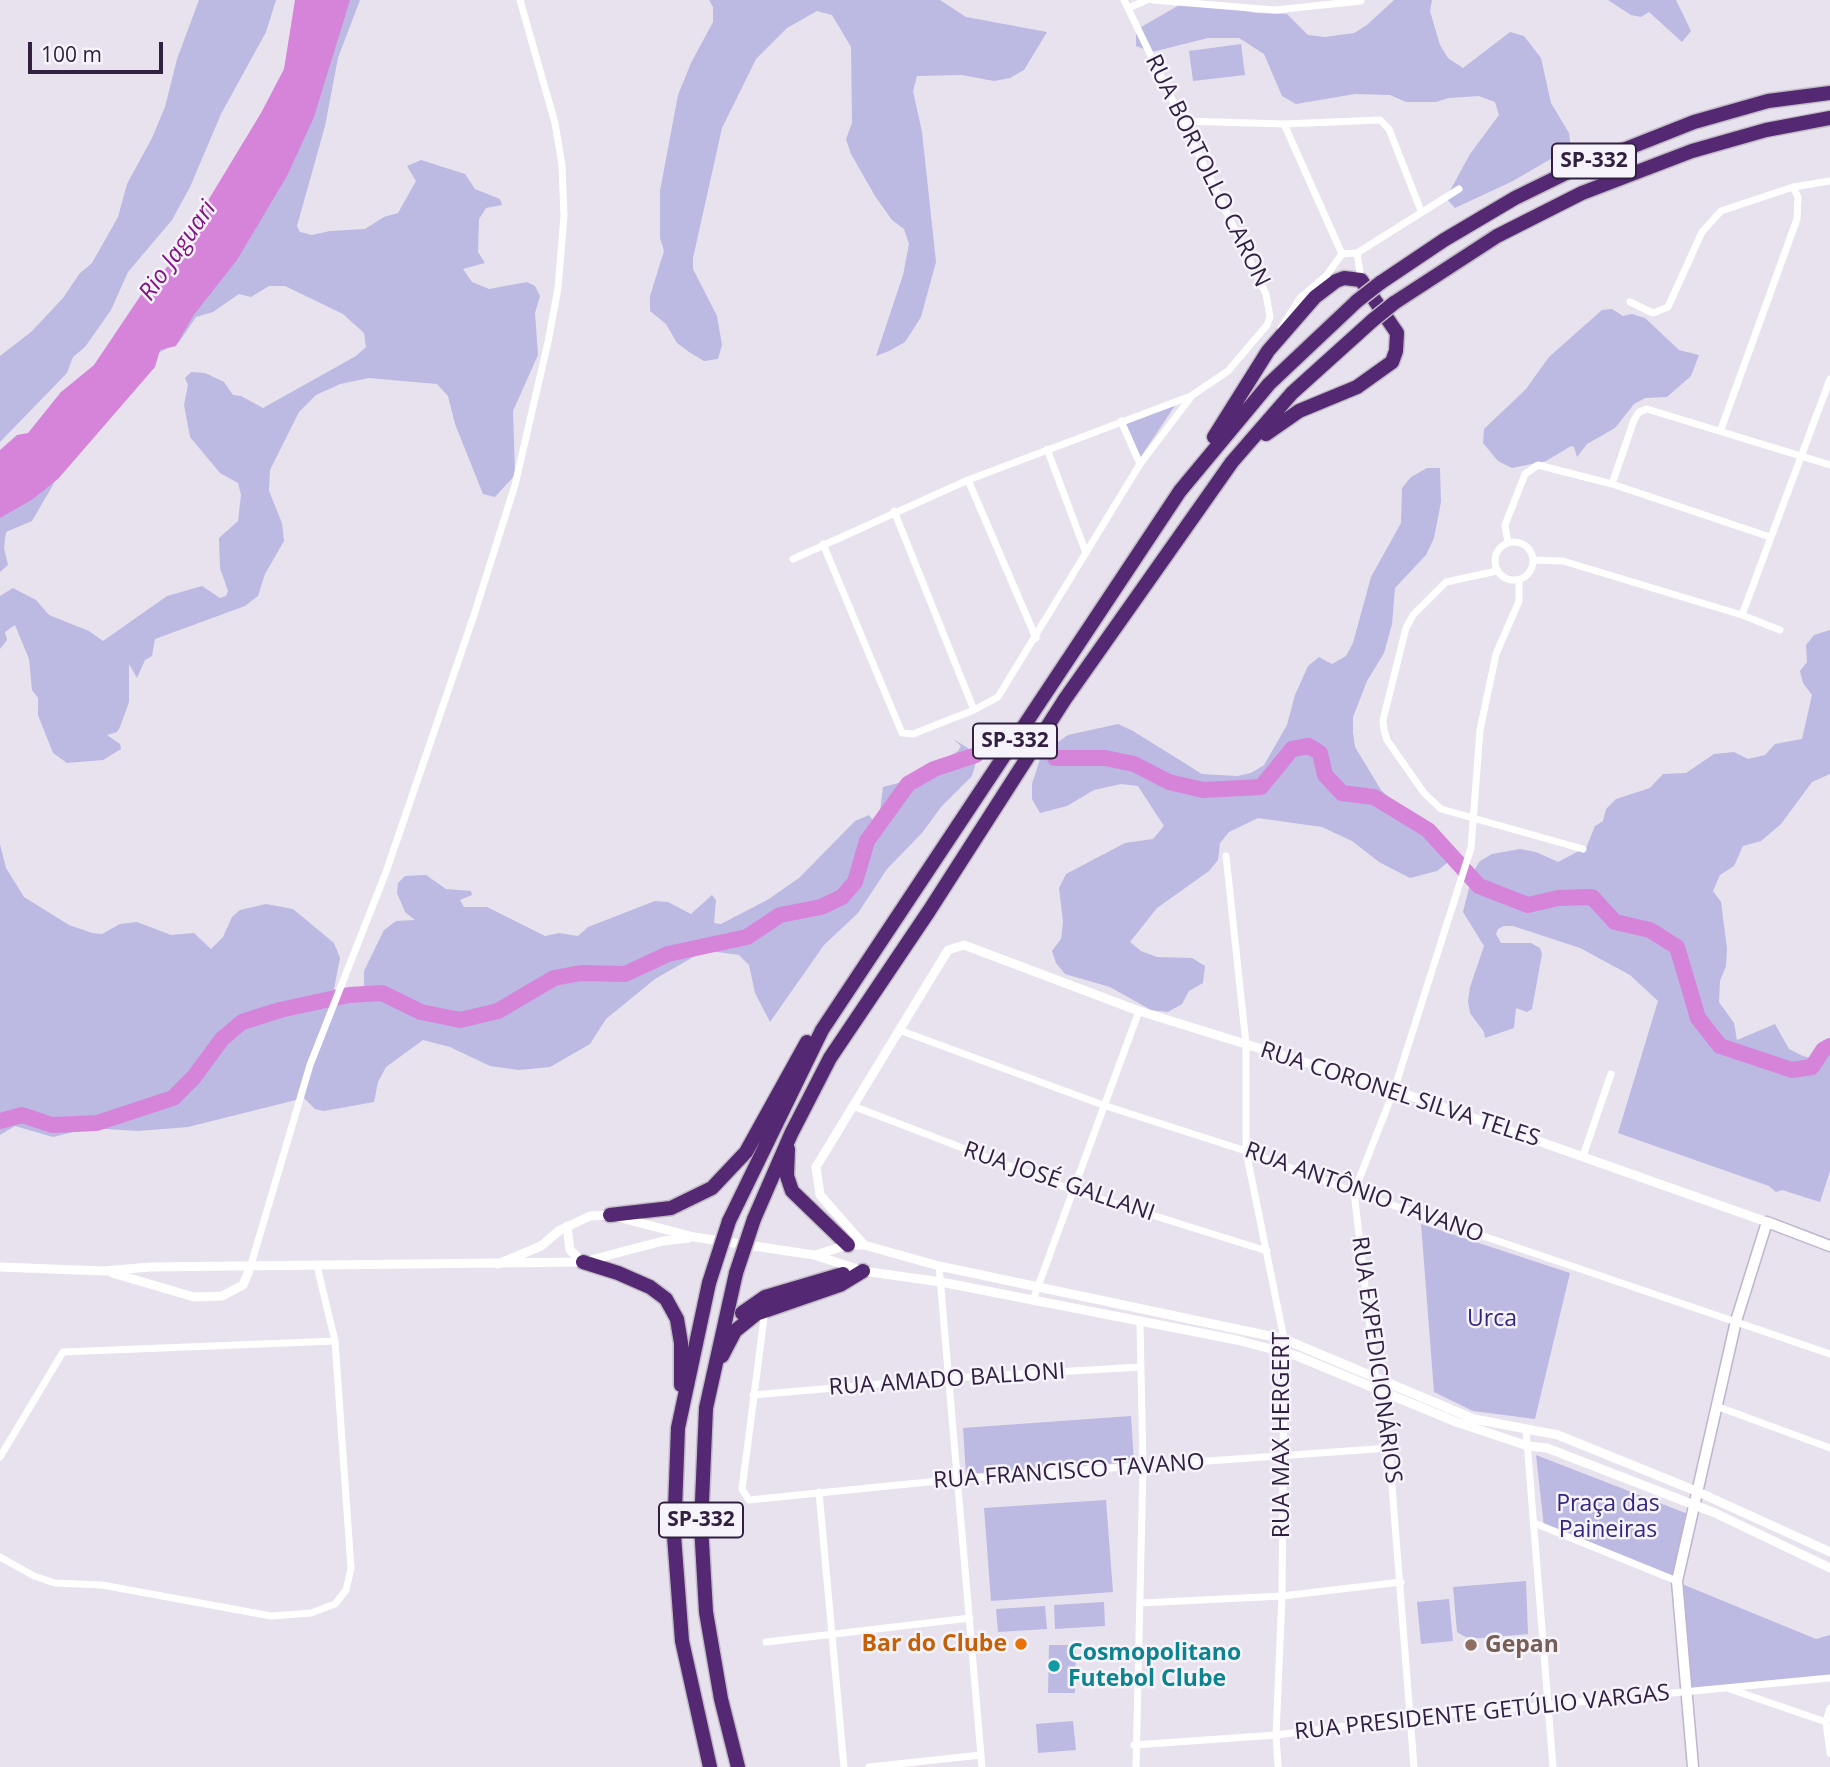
<!DOCTYPE html>
<html>
<head>
<meta charset="utf-8">
<style>
	body { margin:0 }
	#map { position:relative; width:1830px; height:1767px; overflow:hidden; background:#e7e2ee; font-family:"Open Sans",sans-serif }
	canvas { display:block }
	.scale { position:absolute; left:28px; top:42px; width:135px; height:32px; box-sizing:border-box; border:4px solid #322042; border-top:0; padding-left:9px; font-size:21px; line-height:24px; white-space:nowrap; color:#322042; -webkit-text-stroke:5px #f6f4fa; paint-order:stroke }
</style>
</head>
<body>
<div id="map">
<canvas width="1830" height="1767"></canvas>
<div class="scale">100 m</div>
</div>
<script>
const ctx = document.querySelector('canvas').getContext('2d');
ctx.lineJoin = 'round';
function paint(path, color) { ctx.fillStyle = color; ctx.fill(path, 'evenodd'); }
const shape = rows => new Path2D(rows.map(r => 'M' + r).join(''));
function strokePath(path, color, width, dash) { ctx.strokeStyle = color; ctx.lineWidth = width; ctx.lineCap = dash ? 'butt' : 'round'; ctx.setLineDash(dash || []); ctx.stroke(path); }
function drawText(font, color, halo, rows, align = 'center') {
  ctx.font = font + ' "Open Sans",sans-serif'; ctx.lineWidth = 5; ctx.setLineDash([]); ctx.textBaseline = 'middle'; ctx.strokeStyle = halo; ctx.fillStyle = color; for (const [text, x, y, turn = 0] of rows) {
    ctx.save(); ctx.translate(x, y); ctx.rotate((+turn || 0) * Math.PI / 180); ctx.textAlign = isNaN(turn) ? turn : align; if (halo) ctx.strokeText(text, 0, 0); ctx.fillText(text, 0, 0); ctx.restore();
  }
}
paint(shape([
	[199,0,276,0,266,32,221,114,190,187,172,220,128,272,111,310,85,347,73,357,67,373,0,442,0,356,31,332,63,298,80,273,92,263,118,217,127,184,152,138,165,107,177,59],
	[329,0,360,0,338,58,325,126,297,226,300,232,312,235,330,231,365,229,384,217,398,213,416,181,407,166,421,160,465,174,475,189,500,199,502,205,486,208,479,219,478,252,485,263,463,269,472,282,489,289,527,282,535,286,540,296,535,313,538,355,513,411,515,475,495,497,483,494,455,424,448,396,437,384,369,378,340,384,316,395,299,412,270,470,269,491,282,523,284,541,265,574,258,596,245,606,155,639,152,656,145,660,137,678,129,664,129,702,120,727,117,732,107,735,120,744,121,749,103,760,67,763,53,753,38,715,38,698,32,690,29,659,15,625,5,632,7,640,0,649,0,596,13,588,36,600,49,615,89,631,103,641,167,596,202,586,220,598,226,596,228,591,220,568,219,538,238,521,241,495,238,483,220,473,190,437,184,405,188,385,185,378,191,372,205,373,224,382,233,395,241,396,263,408,356,356,366,347,364,333,343,314,285,286,269,286,251,297,239,294,213,312,196,317,179,342,147,359],
	[709,0,940,0,966,17,1047,32,1024,70,1010,78,994,81,962,75,917,76,913,91,922,132,936,262,921,317,905,342,889,351,876,356,903,275,909,244,904,229,892,220,875,196,851,154,846,139,852,123,851,47,832,15,817,11,787,28,756,59,722,128,693,258,693,269,717,316,722,345,718,359,704,361,689,352,677,343,666,324,650,311,650,296,664,251,660,238,660,191,678,95,691,63,713,22,713,7],
	[1188,0,1256,13,1287,14,1308,35,1325,37,1354,33,1367,25,1394,0,1432,0,1430,11,1440,45,1448,58,1463,68,1510,32,1524,36,1541,58,1551,103,1569,133,1571,147,1513,181,1455,208,1446,198,1470,154,1499,115,1495,102,1479,96,1449,98,1436,102,1406,102,1390,95,1355,94,1296,104,1282,96,1264,54,1239,38,1208,38,1152,52,1136,46,1136,30],
	[1608,0,1676,0,1691,31,1682,42,1649,12,1641,17,1631,15],
	[1241,44,1245,75,1193,81,1189,51],
	[1612,309,1623,316,1632,314,1645,318,1679,350,1699,355,1691,376,1667,397,1645,398,1634,404,1615,428,1587,444,1577,457,1574,447,1571,446,1546,461,1512,468,1498,461,1483,443,1484,429,1526,389,1549,357,1602,310],
	[1176,404,1140,458,1125,423],
	[59,464,53,485,32,521,6,532,4,548,8,565,0,572,0,493],
	[1427,468,1440,468,1441,502,1434,538,1426,555,1395,588,1392,624,1384,653,1367,681,1353,717,1353,732,1355,747,1381,790,1401,809,1430,823,1441,835,1447,863,1437,871,1410,878,1379,862,1352,841,1322,827,1258,818,1229,832,1220,843,1218,860,1209,871,1157,908,1130,942,1141,951,1157,957,1192,958,1205,966,1203,983,1189,991,1182,1004,1168,1012,1151,1010,1110,987,1065,974,1056,963,1052,951,1061,939,1063,922,1059,888,1066,874,1125,843,1153,839,1164,826,1138,786,1121,784,1094,790,1067,806,1040,813,1032,799,1032,784,1042,753,1068,735,1118,724,1133,731,1202,774,1237,776,1251,773,1264,765,1287,725,1295,695,1308,666,1319,657,1332,664,1346,656,1353,643,1371,577,1401,523,1402,488,1411,477],
	[1830,630,1830,774,1812,782,1781,824,1761,841,1743,846,1734,866,1720,875,1713,891,1721,902,1727,949,1726,966,1720,981,1719,1002,1734,1023,1737,1040,1775,1024,1789,1049,1803,1056,1818,1060,1830,1052,1830,1171,1820,1202,1782,1190,1776,1192,1769,1186,1618,1133,1658,1001,1630,975,1580,948,1513,926,1504,926,1498,929,1496,934,1501,943,1531,943,1540,948,1542,954,1532,1009,1527,1012,1516,1008,1514,1028,1485,1038,1484,1032,1470,1013,1468,1001,1470,987,1484,946,1463,912,1473,872,1480,861,1492,854,1520,849,1536,852,1558,862,1579,851,1584,853,1595,826,1603,821,1606,809,1616,799,1650,788,1663,774,1686,773,1714,754,1734,752,1748,759,1765,755,1775,744,1802,739,1812,695,1803,683,1800,671,1807,662,1806,645,1814,635],
	[953,739,968,748,976,762,972,776,941,807,922,833,887,869,858,913,824,945,770,1022,755,993,749,965,739,955,710,951,695,956,655,979,606,1019,590,1044,550,1067,519,1070,490,1066,450,1047,423,1040,386,1067,378,1082,374,1102,324,1111,315,1109,304,1098,188,1127,138,1131,89,1128,53,1137,15,1126,0,1135,0,844,6,868,24,897,69,925,92,933,102,934,120,924,137,922,171,935,194,933,211,949,223,937,232,917,240,910,266,904,293,909,334,943,340,958,334,989,342,994,364,986,364,971,384,930,396,921,415,920,405,912,397,893,398,883,405,876,426,875,446,889,471,891,472,895,460,900,464,907,487,907,545,936,559,933,578,936,588,927,655,901,668,902,691,914,712,895,716,900,714,923,721,924,769,899,799,878,855,821,869,815,878,827,883,787,917,778,958,751,961,746],
	[1421,1224,1570,1273,1535,1419,1473,1411,1434,1392],
	[1131,1416,1134,1462,966,1474,963,1428],
	[1536,1455,1688,1514,1674,1578,1544,1527],
	[1106,1500,1113,1592,991,1601,984,1508],
	[1526,1581,1528,1634,1469,1639,1457,1632,1453,1587],
	[1677,1582,1816,1639,1830,1635,1830,1678,1686,1692],
	[1449,1599,1453,1641,1421,1644,1417,1602],
	[1104,1602,1105,1626,1055,1629,1054,1605],
	[1045,1606,1047,1629,998,1632,996,1609],
	[1049,1645,1076,1645,1075,1693,1048,1693],
	[1073,1721,1076,1750,1038,1753,1036,1724]
]), '#bcb9e2');
paint(shape([
	[295,0,350,0,314,117,287,176,237,260,193,316,176,346,160,350,155,367,58,479,33,499,0,518,0,450,17,435,28,433,61,392,94,365,143,292,169,265,261,113,284,69]
]), '#d684da');
strokePath(shape([
	[1055,758,1105,758,1134,764,1169,782,1203,790,1261,787,1292,749,1309,746,1320,753,1325,775,1342,793,1374,797,1428,830,1479,886,1528,905,1558,898,1592,897,1615,922,1650,930,1677,947,1698,1018,1720,1046,1792,1070,1812,1067,1823,1050,1830,1046],
	[0,1121,22,1115,52,1125,97,1123,173,1098,194,1077,222,1039,242,1022,280,1010,349,995,382,993,421,1012,460,1020,498,1011,554,978,581,973,625,974,668,954,747,937,780,915,821,907,842,897,855,882,867,841,908,784,934,769,976,755]
]), '#d684da', 16);
const secondary = shape([
	[1693,1767,1677,1581,1736,1321,1767,1222,1830,1246]
]);
const motorway = shape([
	[1380,283,1444,240,1515,198,1570,171,1694,122,1768,101,1830,93],
	[1394,303,1497,236,1582,193,1692,151,1766,130,1830,118],
	[1214,437,1268,351,1315,297,1336,281,1344,278,1361,280,1397,333,1396,351,1392,362,1357,387,1299,411,1266,434],
	[788,1149,787,1176,792,1191,848,1245],
	[610,1215,671,1208,712,1188,746,1152,807,1042],
	[754,1219,791,1134,830,1058,929,911,1065,699,1232,462,1292,393,1373,320],
	[729,1221,822,1030,1180,491,1269,384,1357,301],
	[583,1262,618,1273,650,1287,666,1299,677,1319,681,1343,681,1385],
	[736,1273,706,1408,701,1525,706,1612,721,1699,738,1767],
	[709,1283,678,1428,674,1536,682,1641,710,1767],
	[742,1313,765,1297,843,1274],
	[722,1356,735,1331,756,1314,840,1285,863,1271]
]);
strokePath(secondary, '#c0b4cf', 13);
strokePath(motorway, '#c2bcc6', 17);
strokePath(shape([
	[1153,0,1275,10,1361,1],
	[1128,8,1147,0],
	[1183,121,1284,124,1380,120,1389,129,1421,211],
	[1284,124,1342,254],
	[1357,253,1361,280],
	[1342,254,1357,253,1459,189],
	[1630,302,1653,313,1668,307,1702,232,1721,211,1793,187,1830,181],
	[1281,328,1300,298,1326,276,1342,254],
	[1121,421,1140,464],
	[1721,429,1797,219,1798,197,1793,187],
	[1047,449,1086,553],
	[968,480,1036,638],
	[1612,484,1634,420,1639,412,1647,409,1830,465],
	[894,511,974,710],
	'1495 561a19 19 0 1 1 38 0a19 19 0 1 1-38 0Z',
	[1508,543,1505,525,1525,474,1538,465,1612,484,1770,537],
	[823,544,902,733,913,734,974,710,998,697,1140,464,1191,397],
	[793,559,968,480,1191,396,1228,371,1267,325,1270,317,1266,294,1124,0],
	[1534,560,1563,561,1742,615,1780,630],
	[1497,571,1446,582,1413,615,1406,628,1383,720,1384,730,1387,740,1424,793,1441,809,1583,849],
	[1742,615,1830,379],
	[1226,856,1246,1044,1246,1151,1284,1339,1282,1596,1276,1735,1278,1767],
	[899,1030,1103,1105,1246,1151,1354,1192,1830,1354],
	[853,1106,1072,1190,1267,1251],
	[1583,1156,1611,1074],
	[939,1266,982,1767],
	[250,1268,310,1065,386,872,474,615,515,485,548,342,558,288,564,216,562,165,555,123,520,0],
	[1033,1300,1139,1011],
	[765,1310,742,1489,749,1500,958,1479,1389,1448],
	[753,1395,950,1378,1141,1367],
	[1716,1406,1830,1448],
	[1526,1429,1553,1767],
	[0,1457,63,1352,335,1341],
	[819,1492,844,1767],
	[1534,1523,1677,1581],
	[0,1557,34,1576,55,1583,102,1585,271,1616,311,1613,335,1604,346,1590,351,1568,335,1341,317,1266],
	[1141,1603,1282,1596,1401,1582],
	[766,1642,970,1618],
	[1730,1689,1826,1722],
	[1830,1708,1826,1722,1830,1753],
	[1134,1745,1276,1735,1410,1718,1830,1678],
	[869,1767,981,1755],
	[1136,1767,1143,1466,1140,1324],
	[1414,1767,1389,1448,1377,1389,1354,1192,1394,1090,1471,848,1480,730,1496,654,1519,601,1519,580]
]), '#fff', 7);
strokePath(shape([
	[567,1226,570,1250,583,1262],
	[864,1245,820,1195,816,1167,948,950,964,945,1139,1011,1394,1090,1767,1222],
	[815,1255,848,1245,864,1245,939,1266,1284,1339,1474,1419,1558,1435,1696,1491,1830,1552],
	[498,1264,541,1246,560,1230,590,1216,610,1215,694,1237,814,1255,863,1271,941,1282,1237,1340,1297,1356,1456,1422,1528,1446,1547,1448,1715,1513,1830,1568],
	[0,1267,104,1271,150,1267,583,1262,663,1241,689,1238],
	[112,1273,194,1297,222,1296,243,1285,250,1268]
]), '#fff', 9);
strokePath(secondary, '#fff', 10);
strokePath(motorway, '#542872', 14);
const motorwayBridge = shape([
	[1357,301,1380,283],
	[1373,320,1394,303],
	[736,1273,754,1219],
	[709,1283,729,1221]
]);
strokePath(motorwayBridge, '#c2bcc6', 17, []);
strokePath(motorwayBridge, '#542872', 14);
for (const [x, y, r, color] of [
	[1021,1644,7,"#e8710a"],
	[1471,1645,7,"#8d6e63"],
	[1054,1666,7,"#0f9aa8"]
]) { const dot = new Path2D(); dot.arc(x, y, r, 0, 2 * Math.PI); ctx.fillStyle = color; ctx.fill(dot); strokePath(dot, '#f6f4fa', 2.5); }
for (const [x, y, w] of [
	[1594,161,84],
	[1015,741,84],
	[701,1520,84]
]) { const box = new Path2D(); box.roundRect(x - w / 2, y - 17.5, w, 35, 5); ctx.fillStyle = '#f6f4fa'; ctx.fill(box); strokePath(box, '#322042', 2); }
drawText('bold 21px', '#322042', null, [
	["SP-332",1594,161],
	["SP-332",1015,741],
	["SP-332",701,1520]
]);
drawText('23px', '#322042', '#f6f4fa', [
	["RUA BORTOLLO CARON",1207,171,64],
	["RUA CORONEL SILVA TELES",1400,1095,18],
	["RUA JOSÉ GALLANI",1059,1182,19],
	["RUA ANTÔNIO TAVANO",1364,1193,20],
	["RUA EXPEDICIONÁRIOS",1376,1360,82],
	["RUA AMADO BALLONI",947,1380,-4],
	["RUA MAX HERGERT",1282,1435,-90],
	["RUA FRANCISCO TAVANO",1069,1472,-4],
	["RUA PRESIDENTE GETÚLIO VARGAS",1482,1713,-6]
]);
drawText('23px', '#35257e', '#f6f4fa', [
	["Urca",1492,1319],
	["Praça das",1608,1504],
	["Paineiras",1608,1530]
]);
drawText('bold 23px', '#c56008', '#f6f4fa', [
	["Bar do Clube",1007,1644]
], 'right');
drawText('bold 23px', '#785e54', '#f6f4fa', [
	["Gepan",1485,1645]
], 'left');
drawText('bold 23px', '#0d838f', '#f6f4fa', [
	["Cosmopolitano",1068,1653],
	["Futebol Clube",1068,1679]
], 'left');
drawText('italic 24px', '#821286', '#f6f4fa', [
	["Rio Jaguari",178,251,-55]
]);
</script>
</body>
</html>
